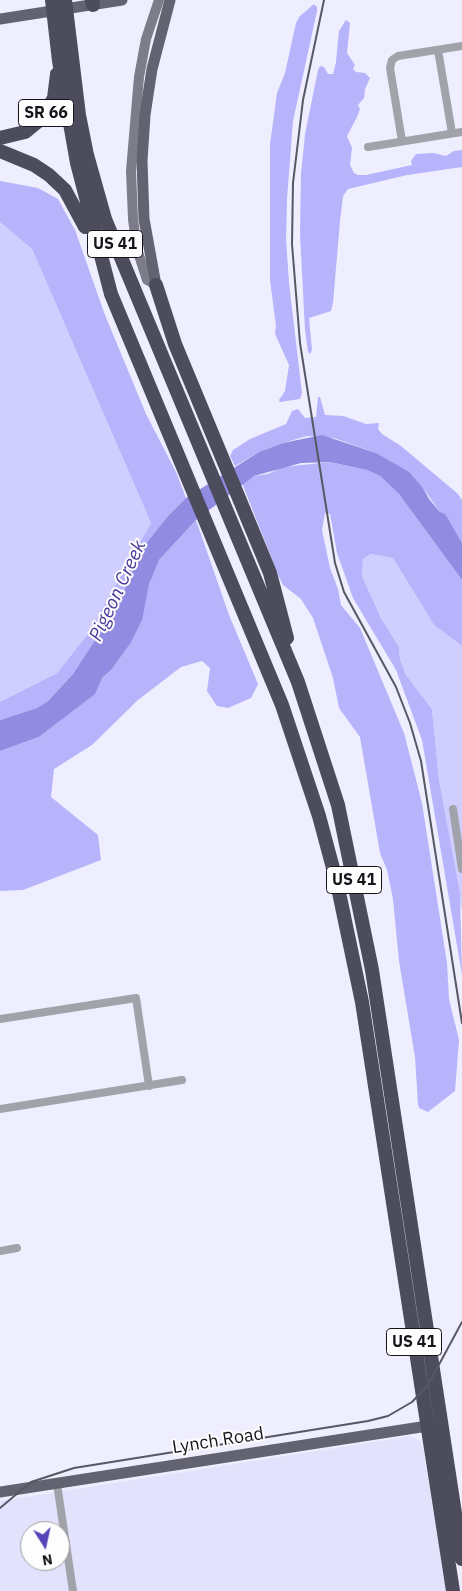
<!DOCTYPE html>
<html>
<head>
<meta charset="utf-8">
<style>
	body { margin:0 }
	#map { position:relative; width:462px; height:1591px; overflow:hidden; background:#eeeefe; font-family:"IBM Plex Sans",sans-serif }
	canvas { display:block }
	.north { position:absolute; left:20px; top:1521px; width:50px; height:50px; box-sizing:border-box; background:#fdfdfd; border:1px solid #a0a0a3; border-radius:50%; rotate:170deg; font-size:14px; font-weight:700; line-height:20px; text-align:center; color:#14141b }
	.north::after { content:''; display:block; margin:auto; width:18px; height:22px; background:#5842ba; clip-path:polygon(50% 0,100% 100%,50% 72%,0 100%) }
</style>
</head>
<body>
<div id="map">
<canvas width="462" height="1591"></canvas>
<div class="north">N</div>
</div>
<script>
const ctx = document.querySelector('canvas').getContext('2d');
ctx.lineJoin = 'round';
function paint(path, color) { ctx.fillStyle = color; ctx.fill(path, 'evenodd'); }
const shape = rows => new Path2D(rows.map(r => 'M' + r).join(''));
function strokePath(path, color, width, dash) { ctx.strokeStyle = color; ctx.lineWidth = width; ctx.lineCap = dash ? 'butt' : 'round'; ctx.setLineDash(dash || []); ctx.stroke(path); }
function drawText(font, color, halo, rows, align = 'center') {
  ctx.font = font + ' "IBM Plex Sans",sans-serif'; ctx.lineWidth = 4; ctx.setLineDash([]); ctx.textBaseline = 'middle'; ctx.strokeStyle = halo; ctx.fillStyle = color; for (const [text, x, y, turn = 0] of rows) {
    ctx.save(); ctx.translate(x, y); ctx.rotate((+turn || 0) * Math.PI / 180); ctx.textAlign = isNaN(turn) ? turn : align; if (halo) ctx.strokeText(text, 0, 0); ctx.fillText(text, 0, 0); ctx.restore();
  }
}
paint(shape([
	[411,1436,422,1442,446,1591,0,1591,0,1501],
	[30,1531,60,1531,60,1561,30,1561]
]), '#e2e2fd');
paint(shape([
	[0,222,32,249,151,523,87,635,57,673,0,702],
	[371,554,393,558,434,625,462,646,462,911,439,780,432,709,406,675,400,659,399,647,381,618,362,576,363,559]
]), '#cfceff');
paint(shape([
	[314,4,317,7,317,11,293,121,287,199,286,239,289,283,302,393,300,399,280,402,279,400,285,391,289,365,275,334,276,326,270,280,270,144,277,93,285,73,296,23,300,16],
	[346,20,350,23,347,53,355,65,353,69,356,72,365,73,370,78,365,89,364,98,358,105,360,109,357,117,347,136,352,148,350,165,354,173,358,175,366,175,412,165,411,161,416,154,433,153,446,156,454,151,462,150,462,167,407,175,348,189,343,196,340,221,333,303,331,311,309,318,312,350,310,354,308,352,305,330,300,234,301,174,305,134,318,70,320,66,324,67,328,74,333,74,336,62,339,31],
	[0,181,38,188,58,199,75,230,105,315,146,414,176,472,186,498,167,517,141,550,119,603,73,674,48,701,37,708,0,720,0,702,57,673,87,635,151,523,32,249,0,222],
	[318,397,320,397,325,415,343,416,366,424,379,423,378,429,382,434,401,446,458,494,462,500,462,543,423,488,376,453,334,438,307,436,283,443,259,452,235,466,230,456,233,450,250,439,286,424,292,411,298,409,305,418,316,417],
	[330,462,367,470,380,476,399,494,462,580,462,646,434,625,393,558,371,554,363,559,362,576,381,618,399,647,400,659,406,675,432,709,439,780,460,894,462,975,422,740,396,670,353,598,337,553,330,514,325,513,322,530,330,568,338,589,341,605,360,628,404,733,422,803,447,963,449,999,459,1040,455,1091,428,1112,419,1108,418,1104,415,1057,399,961,393,899,387,870,380,853,360,737,339,708,333,678,313,618,301,599,283,585,279,577,242,483,254,476,268,474,283,467],
	[196,520,229,615,258,684,251,698,228,708,217,706,207,691,210,668,202,661,181,667,138,700,92,745,54,769,51,797,98,835,101,860,23,890,0,891,0,751,39,737,94,694,102,678,111,670,130,644,153,571,159,560]
]), '#b7b4fb');
paint(shape([
	[322,435,376,453,409,472,423,488,429,499,440,512,445,514,462,543,462,580,399,494,380,476,367,470,330,462,301,463,254,476,196,520,159,560,149,584,142,620,130,644,111,670,102,678,95,694,39,737,0,751,0,720,37,708,48,701,73,674,119,603,141,550,167,517,186,498,259,452,283,443]
]), '#918be1');
strokePath(shape([
	[438,50,452,133],
	[402,141,390,68,392,60,398,56,462,46],
	[368,147,462,132],
	[453,809,462,869],
	[0,1019,136,998,149,1086],
	[0,1109,182,1080],
	[0,1251,17,1248],
	[57,1484,73,1591]
]), '#a2a2aa', 8);
strokePath(shape([
	[156,285,147,280,137,249,133,219,131,171,139,77,146,39,159,0]
]), '#7d7d89', 10);
strokePath(shape([
	[0,19,122,0],
	[156,285,144,219,142,161,145,115,152,69,170,0],
	[0,1492,434,1425]
]), '#626270', 11);
strokePath(shape([
	[52,0,59,61,77,163,111,294,282,705,319,816,337,883,362,1002,453,1591],
	[65,0,79,115,87,155,105,219,298,682,338,805,372,970,462,1559],
	[92,0,93,5],
	[0,138,25,132,42,118,54,98,57,74],
	[0,151,34,165,49,175,65,190,85,227],
	[156,285,175,344,270,573,287,638]
]), '#4c4c5c', 14);
strokePath(shape([
	[324,0,303,100,293,183,292,244,300,343,335,563,344,592,396,687,410,723,421,761,462,1023],
	[0,1508,31,1482,74,1468,368,1421,388,1416,412,1402,428,1385,462,1322]
]), '#585862', 2);
for (const [x, y, w] of [
	[46,113,55],
	[115,244,55],
	[354,880,55],
	[414,1342,55]
]) { const box = new Path2D(); box.roundRect(x - w / 2, y - 13.5, w, 27, 4); ctx.fillStyle = '#fdfdfd'; ctx.fill(box); strokePath(box, '#14141b', 1); }
drawText('bold 16px', '#14141b', null, [
	["SR 66",46,113],
	["US 41",115,244],
	["US 41",354,880],
	["US 41",414,1342]
]);
drawText('18px', '#14141b', '#fdfdfd', [
	["Lynch Road",218,1441,-9]
]);
drawText('italic 19px', '#4b399d', '#fdfdfd', [
	["Pigeon Creek",118,591,-65]
]);
</script>
</body>
</html>
